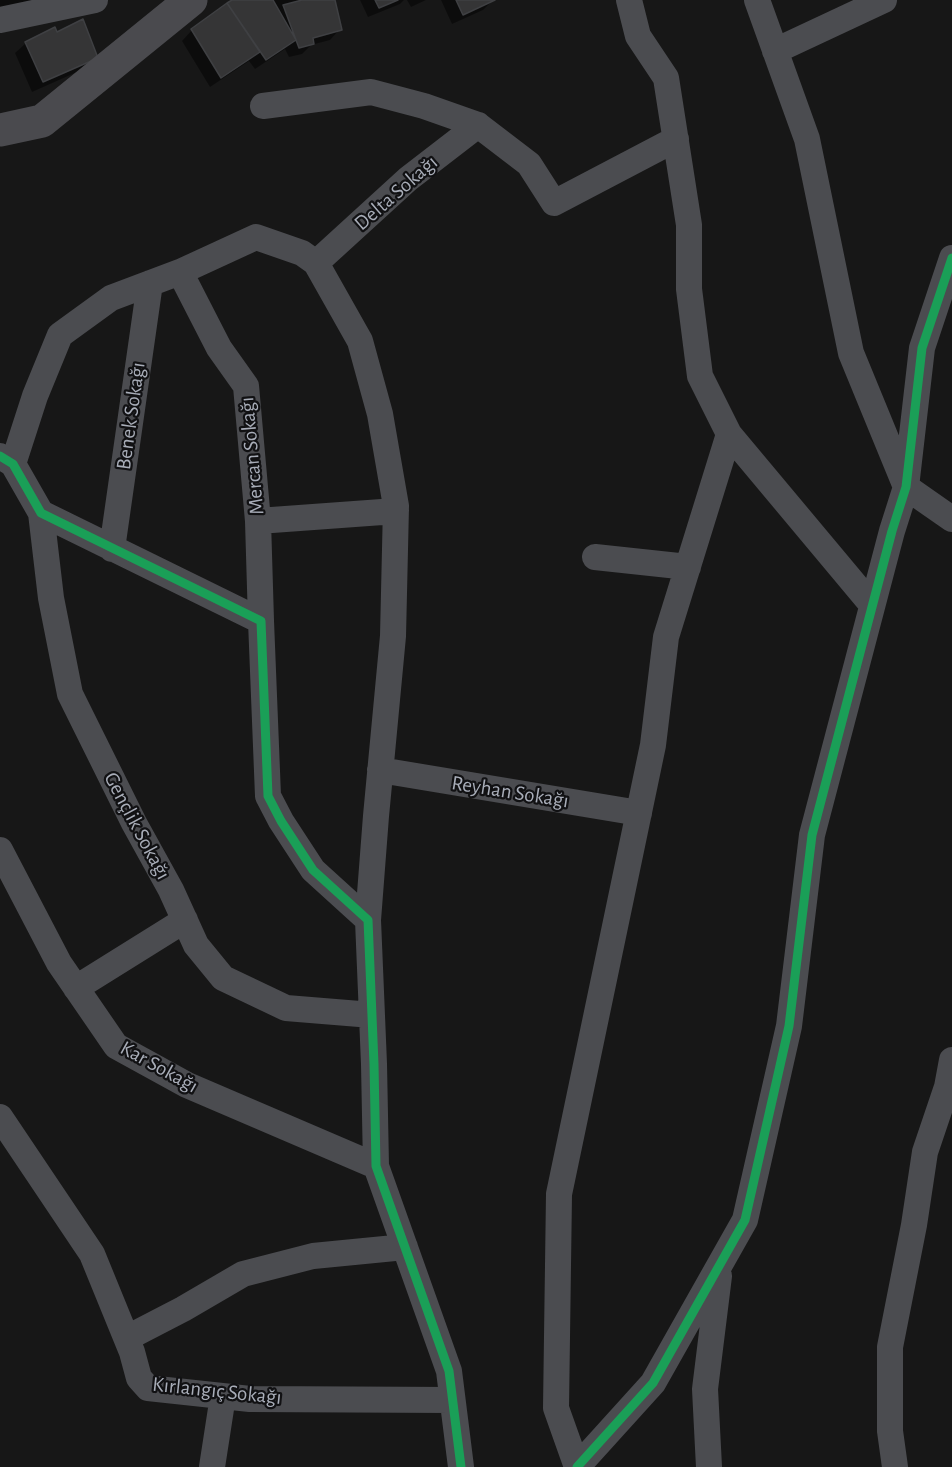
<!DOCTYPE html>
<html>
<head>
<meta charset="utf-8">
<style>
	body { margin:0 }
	canvas { display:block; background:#171717 }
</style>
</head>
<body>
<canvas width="952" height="1467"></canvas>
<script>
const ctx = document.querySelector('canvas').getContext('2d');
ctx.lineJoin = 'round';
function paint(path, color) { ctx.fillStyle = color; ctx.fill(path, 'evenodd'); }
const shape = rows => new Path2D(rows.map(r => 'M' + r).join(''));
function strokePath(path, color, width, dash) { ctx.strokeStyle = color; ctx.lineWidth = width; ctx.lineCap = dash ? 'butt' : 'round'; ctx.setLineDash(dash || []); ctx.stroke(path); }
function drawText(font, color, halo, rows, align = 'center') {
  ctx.font = font + ' "Alegreya Sans",sans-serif'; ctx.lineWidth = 4.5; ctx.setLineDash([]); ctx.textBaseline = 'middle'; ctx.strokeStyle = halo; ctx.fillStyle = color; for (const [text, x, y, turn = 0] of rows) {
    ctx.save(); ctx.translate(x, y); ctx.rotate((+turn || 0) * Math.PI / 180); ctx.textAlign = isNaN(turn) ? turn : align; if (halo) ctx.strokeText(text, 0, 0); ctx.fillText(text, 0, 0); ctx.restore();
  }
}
paint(shape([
	[0,0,59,0,0,17],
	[235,0,299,0,295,3,307,0,333,0,340,29,330,40,311,45,302,54,289,57,285,49,255,69,249,61,210,87,182,41,192,30],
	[330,31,330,34,306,41,305,38],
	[360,0,404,0,400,4,368,17],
	[407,0,426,0,411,7],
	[441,0,493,0,483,10,452,24],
	[56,34,96,57,86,68,32,92,15,53,26,43]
]), '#0007');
const building = shape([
	[232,0,273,0,296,40,266,60,227,3,232,0],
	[302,0,335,0,342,30,313,38,314,44,299,48,283,5,302,0],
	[375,0,398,0,379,8,375,0],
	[456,0,495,0,463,15,456,0],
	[227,3,260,52,221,78,191,29,227,3],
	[83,19,98,58,43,82,25,42,55,27,57,32,83,19]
]);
paint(building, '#353536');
strokePath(building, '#3f4043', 1.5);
strokePath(shape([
	[629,0,638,36,666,78,689,225,689,289,700,376,729,434,872,605],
	[757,0,807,139,851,353,906,487,952,519],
	[0,20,95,0],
	[775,51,884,0],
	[263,106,371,92,424,106,478,125,529,164,554,203,676,139],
	[316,263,408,179,478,125],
	[180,272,219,348,246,386,258,521,261,621],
	[0,456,13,464,41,513,261,621,268,796,281,821,313,870,368,920,374,1064,376,1166,449,1371,461,1467],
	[13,464,35,396,60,335,111,298,180,272,256,237,302,253,316,263,360,341,380,414,396,506,393,636,376,816,368,920],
	[41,513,51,598,70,694,134,823,171,890,196,945,223,978,286,1008,372,1015],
	[258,521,396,511],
	[112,549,150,283],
	[595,557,688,567],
	[380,770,639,813],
	[0,850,59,963,116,1046,187,1085,376,1166],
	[76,988,185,920],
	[0,1117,92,1254,132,1352,139,1378,148,1388,250,1399,452,1400],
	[127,1338,183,1309,243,1274,313,1256,405,1247],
	[212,1467,223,1396],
	[577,1467,653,1383,745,1220,789,1026,812,835,892,531,906,487,922,348,952,258],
	[577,1467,556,1408,559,1194,653,745,666,637,729,434],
	[709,1467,705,1389,719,1276],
	[895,1467,890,1431,890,1347,914,1225,925,1152,947,1087,952,1060]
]), '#4b4c50', 26);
strokePath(shape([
	[0,130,42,121,191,0]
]), '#4a4a4e', 33);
strokePath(shape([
	[0,456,13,464,41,513,261,621,268,796,281,821,313,870,368,920,374,1064,376,1166,449,1371,461,1467],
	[577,1467,653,1383,745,1220,789,1026,812,835,892,531,906,487,922,348,952,258]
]), '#1a9f57', 9);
drawText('21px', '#a8adb8', '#111113', [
	["Delta Sokağı",396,193,-41],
	["Benek Sokağı",131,416,-82],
	["Mercan Sokağı",252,456,-95],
	["Reyhan Sokağı",510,792,9],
	["Gençlik Sokağı",137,826,62],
	["Kar Sokağı",159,1067,29],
	["Kırlangıç Sokağı",217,1391,6]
]);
</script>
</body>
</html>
